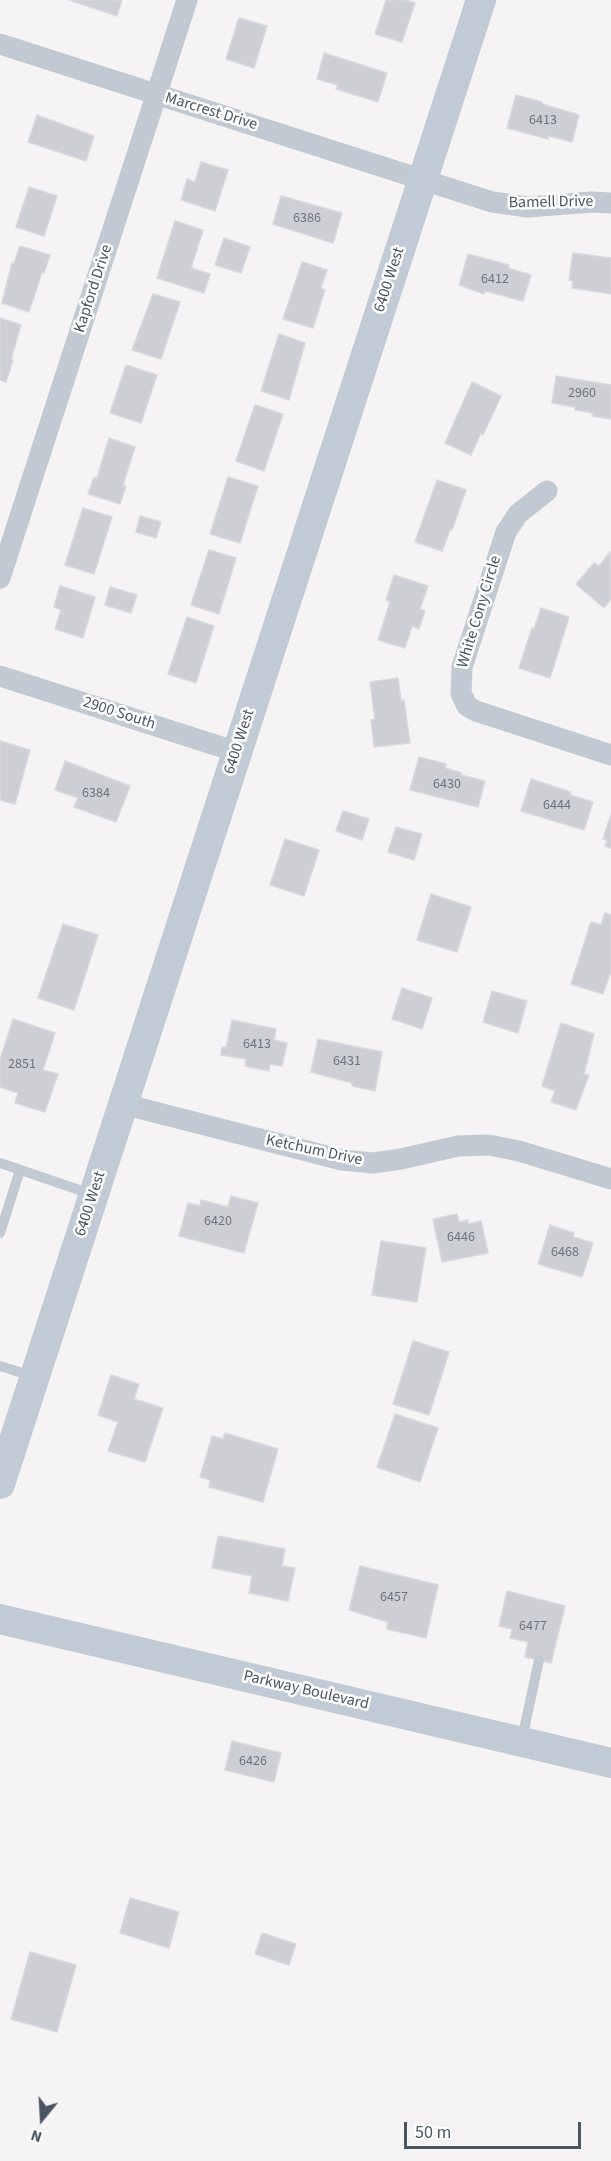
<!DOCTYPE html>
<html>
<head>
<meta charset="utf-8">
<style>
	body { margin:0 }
	#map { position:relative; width:611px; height:2161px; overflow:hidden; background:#f5f3f3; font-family:"Source Sans 3",sans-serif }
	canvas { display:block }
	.north { position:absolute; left:12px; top:2089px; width:60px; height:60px; -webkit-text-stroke:4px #fff; paint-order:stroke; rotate:198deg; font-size:16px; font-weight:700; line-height:24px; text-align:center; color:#4a5661 }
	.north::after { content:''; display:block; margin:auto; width:21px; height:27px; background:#4a5661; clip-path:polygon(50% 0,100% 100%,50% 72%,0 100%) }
	.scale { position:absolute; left:404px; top:2122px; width:177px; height:27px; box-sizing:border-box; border:3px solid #4a5661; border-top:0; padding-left:8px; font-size:18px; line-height:21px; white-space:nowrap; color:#4a5661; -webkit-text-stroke:4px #fff; paint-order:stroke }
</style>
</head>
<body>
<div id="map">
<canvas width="611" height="2161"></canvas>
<div class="north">N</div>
<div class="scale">50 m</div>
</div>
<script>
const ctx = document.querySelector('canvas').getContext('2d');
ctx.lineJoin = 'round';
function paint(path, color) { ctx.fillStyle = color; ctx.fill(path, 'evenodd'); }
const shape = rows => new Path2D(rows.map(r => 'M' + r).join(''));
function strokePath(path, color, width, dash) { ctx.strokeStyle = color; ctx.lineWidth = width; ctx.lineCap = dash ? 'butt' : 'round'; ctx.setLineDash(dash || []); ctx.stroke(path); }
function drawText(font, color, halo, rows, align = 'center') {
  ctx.font = font + ' "Source Sans 3",sans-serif'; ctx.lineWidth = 5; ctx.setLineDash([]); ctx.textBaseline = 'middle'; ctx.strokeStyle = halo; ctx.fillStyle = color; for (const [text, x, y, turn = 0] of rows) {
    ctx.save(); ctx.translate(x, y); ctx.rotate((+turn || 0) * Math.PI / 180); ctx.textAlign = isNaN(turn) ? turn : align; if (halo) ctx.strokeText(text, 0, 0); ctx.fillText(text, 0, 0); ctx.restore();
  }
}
const building = shape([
	[69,0,122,0,117,16,69,0],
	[386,0,406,0,415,3,402,42,375,34,386,0],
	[239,18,267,26,254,68,226,59,239,18],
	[324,53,387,73,378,102,336,89,338,85,317,79,324,53],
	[516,95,542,102,542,104,579,115,572,142,549,136,548,139,507,128,516,95],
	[37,115,94,136,86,161,28,142,37,115],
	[201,162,228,170,215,211,181,200,187,179,195,182,201,162],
	[29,187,57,196,44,236,16,227,29,187],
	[281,196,342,213,333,243,273,224,281,196],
	[175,221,203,230,191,268,210,274,204,293,157,278,175,221],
	[224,238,250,247,241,273,215,265,224,238],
	[20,246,50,255,44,273,42,272,29,312,2,303,12,263,14,263,20,246],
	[573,253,611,258,611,294,572,288,573,281,569,280,573,253],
	[468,254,509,265,508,268,531,275,523,301,485,291,484,294,459,285,468,254],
	[302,262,327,270,321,288,325,290,313,328,283,319,302,262],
	[153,294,180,302,161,359,132,350,153,294],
	[0,318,21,325,11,360,13,360,6,382,0,380,0,318],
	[279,334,305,343,289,400,261,391,279,334],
	[126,365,157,375,141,423,110,413,126,365],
	[556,376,611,385,611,419,592,416,593,413,575,410,575,407,552,403,556,376],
	[472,382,501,396,483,435,481,433,471,455,445,443,472,382],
	[255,405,283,414,264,471,236,461,255,405],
	[109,438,135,447,123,485,126,486,120,504,88,494,94,477,97,478,109,438],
	[228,477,258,486,240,543,210,534,228,477],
	[437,480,466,490,452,530,450,530,442,551,415,542,437,480],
	[83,508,112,517,94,574,65,565,83,508],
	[140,516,161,522,156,538,136,532,140,516],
	[209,550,236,558,219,614,191,605,209,550],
	[610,552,611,599,604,608,576,584,594,563,599,566,610,552],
	[394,575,428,586,420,609,425,611,419,629,412,626,405,648,378,640,390,602,386,600,394,575],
	[60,586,95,597,83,638,55,629,61,610,54,607,60,586],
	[110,587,137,595,131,613,105,605,110,587],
	[541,608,569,617,550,678,519,668,532,628,534,629,541,608],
	[187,617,214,626,196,683,168,674,187,617],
	[398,678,401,701,404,700,410,743,374,747,371,720,375,719,370,682,398,678],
	[0,741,30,750,15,804,0,800,0,741],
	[419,757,446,764,445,768,462,773,461,775,485,781,478,807,410,790,419,757],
	[65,761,130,786,116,822,74,807,78,798,55,790,65,761],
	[531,779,571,792,570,795,593,802,584,830,521,811,531,779],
	[343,811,369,819,362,840,336,831,343,811],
	[611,814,611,848,605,846,607,840,603,839,611,814],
	[396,827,422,834,414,860,388,852,396,827],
	[285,839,319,850,304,896,270,885,285,839],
	[431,894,471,907,457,952,417,940,431,894],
	[605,913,611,915,611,971,603,994,571,984,591,922,601,925,605,913],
	[63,924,98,935,74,1010,38,998,63,924],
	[402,988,432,998,422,1029,392,1019,402,988],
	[492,991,527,1001,518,1033,483,1022,492,991],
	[13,1019,55,1033,43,1070,58,1074,45,1112,15,1103,18,1093,0,1087,0,1060,13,1019],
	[232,1020,276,1029,274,1040,287,1043,282,1066,270,1064,269,1071,245,1066,246,1059,221,1055,222,1047,226,1048,232,1020],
	[561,1023,594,1034,584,1074,589,1075,576,1110,551,1102,555,1091,542,1086,561,1023],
	[318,1039,382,1052,375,1091,352,1086,352,1083,311,1072,318,1039],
	[231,1196,258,1203,244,1253,179,1236,188,1203,200,1206,201,1200,228,1207,231,1196],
	[457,1214,459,1222,468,1220,468,1224,481,1221,488,1253,442,1262,433,1219,457,1214],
	[550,1225,574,1233,573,1237,593,1243,582,1277,538,1264,550,1225],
	[381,1241,426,1248,417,1302,372,1295,381,1241],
	[413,1341,449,1352,429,1415,393,1404,413,1341],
	[111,1375,139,1384,134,1399,163,1408,145,1462,108,1451,118,1422,98,1415,111,1375],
	[395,1414,438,1428,420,1482,377,1467,395,1414],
	[225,1433,278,1449,263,1502,209,1487,210,1480,200,1477,212,1436,223,1439,225,1433],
	[218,1536,285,1549,282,1566,295,1568,288,1601,249,1593,252,1576,212,1568,218,1536],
	[360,1566,438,1585,426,1638,387,1629,388,1622,349,1610,360,1566],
	[507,1591,565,1606,551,1663,525,1657,528,1642,510,1638,512,1629,499,1626,507,1591],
	[232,1741,281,1753,274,1782,225,1770,232,1741],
	[130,1898,179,1912,169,1948,120,1933,130,1898],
	[262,1933,296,1944,289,1965,255,1954,262,1933],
	[30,1952,76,1965,57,2032,11,2019,30,1952]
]);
paint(building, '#cdcfd5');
strokePath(building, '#d7d9de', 1.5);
strokePath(shape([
	[0,1163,91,1194],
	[0,1233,20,1170],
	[0,1366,32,1376],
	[522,1739,539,1660]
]), '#c1cad2', 10);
strokePath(shape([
	[0,44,492,202,528,207,592,202,611,203],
	[547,491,518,514,506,532,462,667,461,693,467,706,476,711,611,755],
	[0,578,187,0],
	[0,676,237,752],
	[123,1104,342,1160,373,1163,401,1159,458,1146,489,1145,519,1151,611,1179]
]), '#c1cad2', 21);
strokePath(shape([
	[0,1484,481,0],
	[0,1619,611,1763]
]), '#c1cbd6', 30);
drawText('14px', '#6b747e', null, [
	["6413",543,121],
	["6386",307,219],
	["6412",495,280],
	["2960",582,394],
	["6430",447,785],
	["6384",96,794],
	["6444",557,806],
	["6413",257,1045],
	["6431",347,1062],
	["2851",22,1065],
	["6420",218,1222],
	["6446",461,1238],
	["6468",565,1253],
	["6457",394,1598],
	["6477",533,1627],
	["6426",253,1762]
]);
drawText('16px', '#4a5661', '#fff', [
	["Marcrest Drive",211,112,17],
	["Bamell Drive",551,203,-1],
	["6400 West",390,280,-72],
	["Kapford Drive",94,289,-72],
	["White Cony Circle",480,612,-73],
	["2900 South",119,714,18],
	["6400 West",240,742,-72],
	["Ketchum Drive",314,1151,12],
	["6400 West",91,1204,-72],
	["Parkway Boulevard",306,1691,13]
]);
</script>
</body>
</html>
